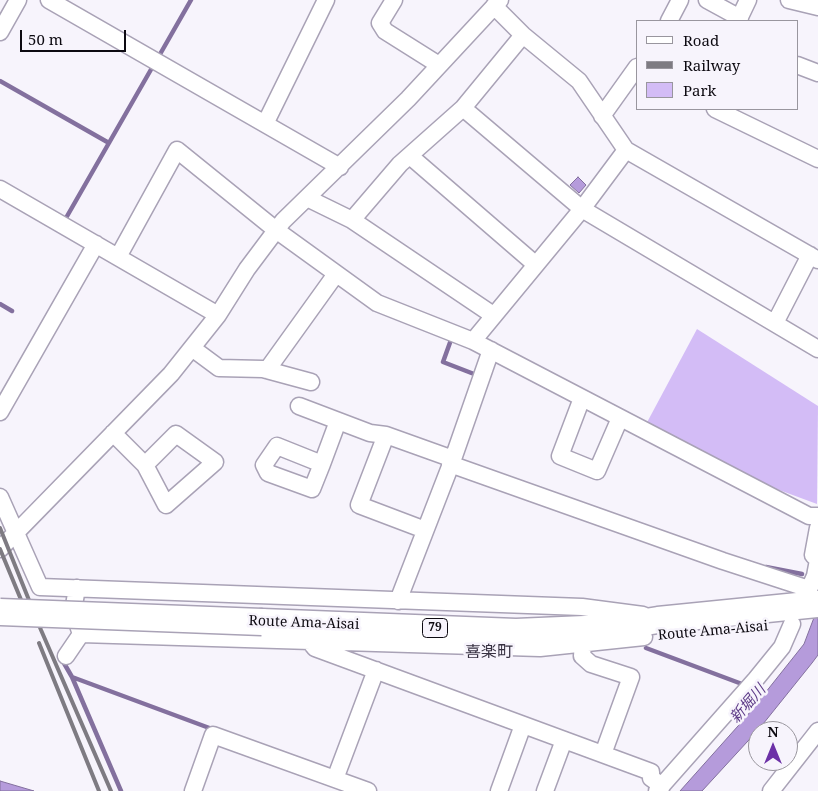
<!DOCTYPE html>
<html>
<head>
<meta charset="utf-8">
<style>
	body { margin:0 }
	#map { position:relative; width:818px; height:791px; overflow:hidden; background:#f7f4fc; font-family:"Noto Serif",serif }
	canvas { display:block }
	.legend { position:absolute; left:636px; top:20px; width:162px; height:90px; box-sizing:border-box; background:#f7f4fc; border:1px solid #99969e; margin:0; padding:6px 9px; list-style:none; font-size:15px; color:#0d0a11 }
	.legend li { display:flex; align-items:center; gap:10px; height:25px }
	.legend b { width:25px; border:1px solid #99969e }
	.north { position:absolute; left:748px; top:721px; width:50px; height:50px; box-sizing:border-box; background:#f7f4fc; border:1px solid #99969e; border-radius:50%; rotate:0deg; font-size:14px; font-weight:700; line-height:20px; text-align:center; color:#0d0a11 }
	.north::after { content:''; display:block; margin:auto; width:18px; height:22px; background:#6c31a7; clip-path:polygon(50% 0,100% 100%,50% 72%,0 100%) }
	.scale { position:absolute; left:20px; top:30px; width:106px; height:22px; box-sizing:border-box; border:2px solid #0d0a11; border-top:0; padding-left:6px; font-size:15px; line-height:18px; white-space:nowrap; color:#0d0a11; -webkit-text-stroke:4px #f7f4fc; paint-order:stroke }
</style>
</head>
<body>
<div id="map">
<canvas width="818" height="791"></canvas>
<ul class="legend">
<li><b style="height:6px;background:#fff"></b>Road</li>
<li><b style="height:6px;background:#7e7b82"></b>Railway</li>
<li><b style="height:14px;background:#d3bcf6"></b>Park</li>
</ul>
<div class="north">N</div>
<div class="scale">50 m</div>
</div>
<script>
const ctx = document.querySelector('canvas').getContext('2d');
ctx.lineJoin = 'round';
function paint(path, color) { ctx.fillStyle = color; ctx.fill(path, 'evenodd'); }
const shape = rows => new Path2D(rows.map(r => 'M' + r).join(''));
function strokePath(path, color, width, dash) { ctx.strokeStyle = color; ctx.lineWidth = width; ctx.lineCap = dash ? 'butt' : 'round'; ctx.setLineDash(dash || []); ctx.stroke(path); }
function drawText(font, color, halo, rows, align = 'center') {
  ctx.font = font + ' "Noto Serif","Noto Sans JP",serif'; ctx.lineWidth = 5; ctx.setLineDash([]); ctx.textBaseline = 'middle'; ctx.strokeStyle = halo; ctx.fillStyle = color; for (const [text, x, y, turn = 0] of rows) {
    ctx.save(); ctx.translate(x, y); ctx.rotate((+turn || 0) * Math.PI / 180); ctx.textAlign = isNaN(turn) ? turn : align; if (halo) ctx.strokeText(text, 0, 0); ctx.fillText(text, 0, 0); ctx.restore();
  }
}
paint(shape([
	[697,329,818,406,817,504,744,477,644,428]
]), '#d3bcf6');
const water = shape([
	[578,177,586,185,579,193,570,185,578,177],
	[818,607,818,655,812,663,759,729,702,791,680,791,746,717,804,644,818,607],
	[0,781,34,791,0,791,0,781]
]);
paint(water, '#b59bdb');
strokePath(water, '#83709e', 1);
strokePath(shape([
	[159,56,191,0],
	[0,81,109,143],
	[66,218,153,66],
	[0,304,12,311],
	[452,337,443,362,474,374],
	[766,567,802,574],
	[646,648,742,684],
	[61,658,72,677,121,791],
	[72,677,212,729]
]), '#83709e', 4.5);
const minor = shape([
	[49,0,340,167],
	[394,0,380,23,385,31,439,65],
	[707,0,740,18],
	[789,0,818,7],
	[494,6,523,35,579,81,626,150,818,260],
	[669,21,680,0],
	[738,21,748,0],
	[0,32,18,0],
	[797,65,818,73],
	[463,108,582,209,818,349],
	[715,109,818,159],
	[602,116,637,67],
	[265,124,326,0],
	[626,150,582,209,473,341,809,516,818,516],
	[410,156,535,264],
	[0,189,218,315],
	[307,198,352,220,493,315],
	[352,220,400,164,463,108,523,35],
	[118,257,177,150,276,230,377,303,473,341],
	[775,323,810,255],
	[192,348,219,368,263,369,311,382],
	[267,370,336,274],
	[582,398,560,456,597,471,620,418],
	[299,406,370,433,386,435,453,459],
	[0,412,96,244],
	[113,433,145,465,166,505,215,462,176,434,145,465],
	[386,435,359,505,425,530],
	[322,464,277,446,264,465,268,473,312,489,322,464,338,421],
	[450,464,723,561,809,589],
	[0,497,40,587,582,607,643,615],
	[0,549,171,374,218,315,247,269,283,221,408,99,500,0],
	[77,588,73,611,81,634,540,648,644,637],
	[805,598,815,576,818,560,813,555,818,528],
	[398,601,453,459,491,350],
	[311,643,315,648,651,772,651,778,662,786],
	[583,644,582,656,591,664,631,677,603,754],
	[66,656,81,634],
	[335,779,376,670],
	[193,791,213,735,368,791],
	[499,791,523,725],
	[545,791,564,740],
	[657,791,756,679,782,647,792,624],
	[771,791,818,731]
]);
const primary = shape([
	[262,622,516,632,608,628,658,620,818,604]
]);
strokePath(minor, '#a9a2b6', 19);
strokePath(primary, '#a9a2b6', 29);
strokePath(minor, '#fff', 16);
strokePath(primary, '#fff', 26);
strokePath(shape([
	[0,528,41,630,111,791],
	[0,549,29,619],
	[39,643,99,791]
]), '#7e7b82', 4);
const primaryBridge = shape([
	[0,612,262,622]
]);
strokePath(primaryBridge, '#a9a2b6', 29, []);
strokePath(primaryBridge, '#fff', 26);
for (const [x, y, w] of [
	[435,628,25]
]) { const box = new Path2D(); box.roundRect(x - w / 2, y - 9.5, w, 19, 4); ctx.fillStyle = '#f7f4fc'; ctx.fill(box); strokePath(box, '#0d0a11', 1); }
drawText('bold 12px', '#0d0a11', null, [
	["79",435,628]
]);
drawText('14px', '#0d0a11', '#f7f4fc', [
	["Route Ama-Aisai",304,623,2],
	["Route Ama-Aisai",713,631,-5]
]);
drawText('italic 15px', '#5d3b87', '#f7f4fc', [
	["新堀川",748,704,-49]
]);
drawText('16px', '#373141', '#f7f4fc', [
	["喜楽町",489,652]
]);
</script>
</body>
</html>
